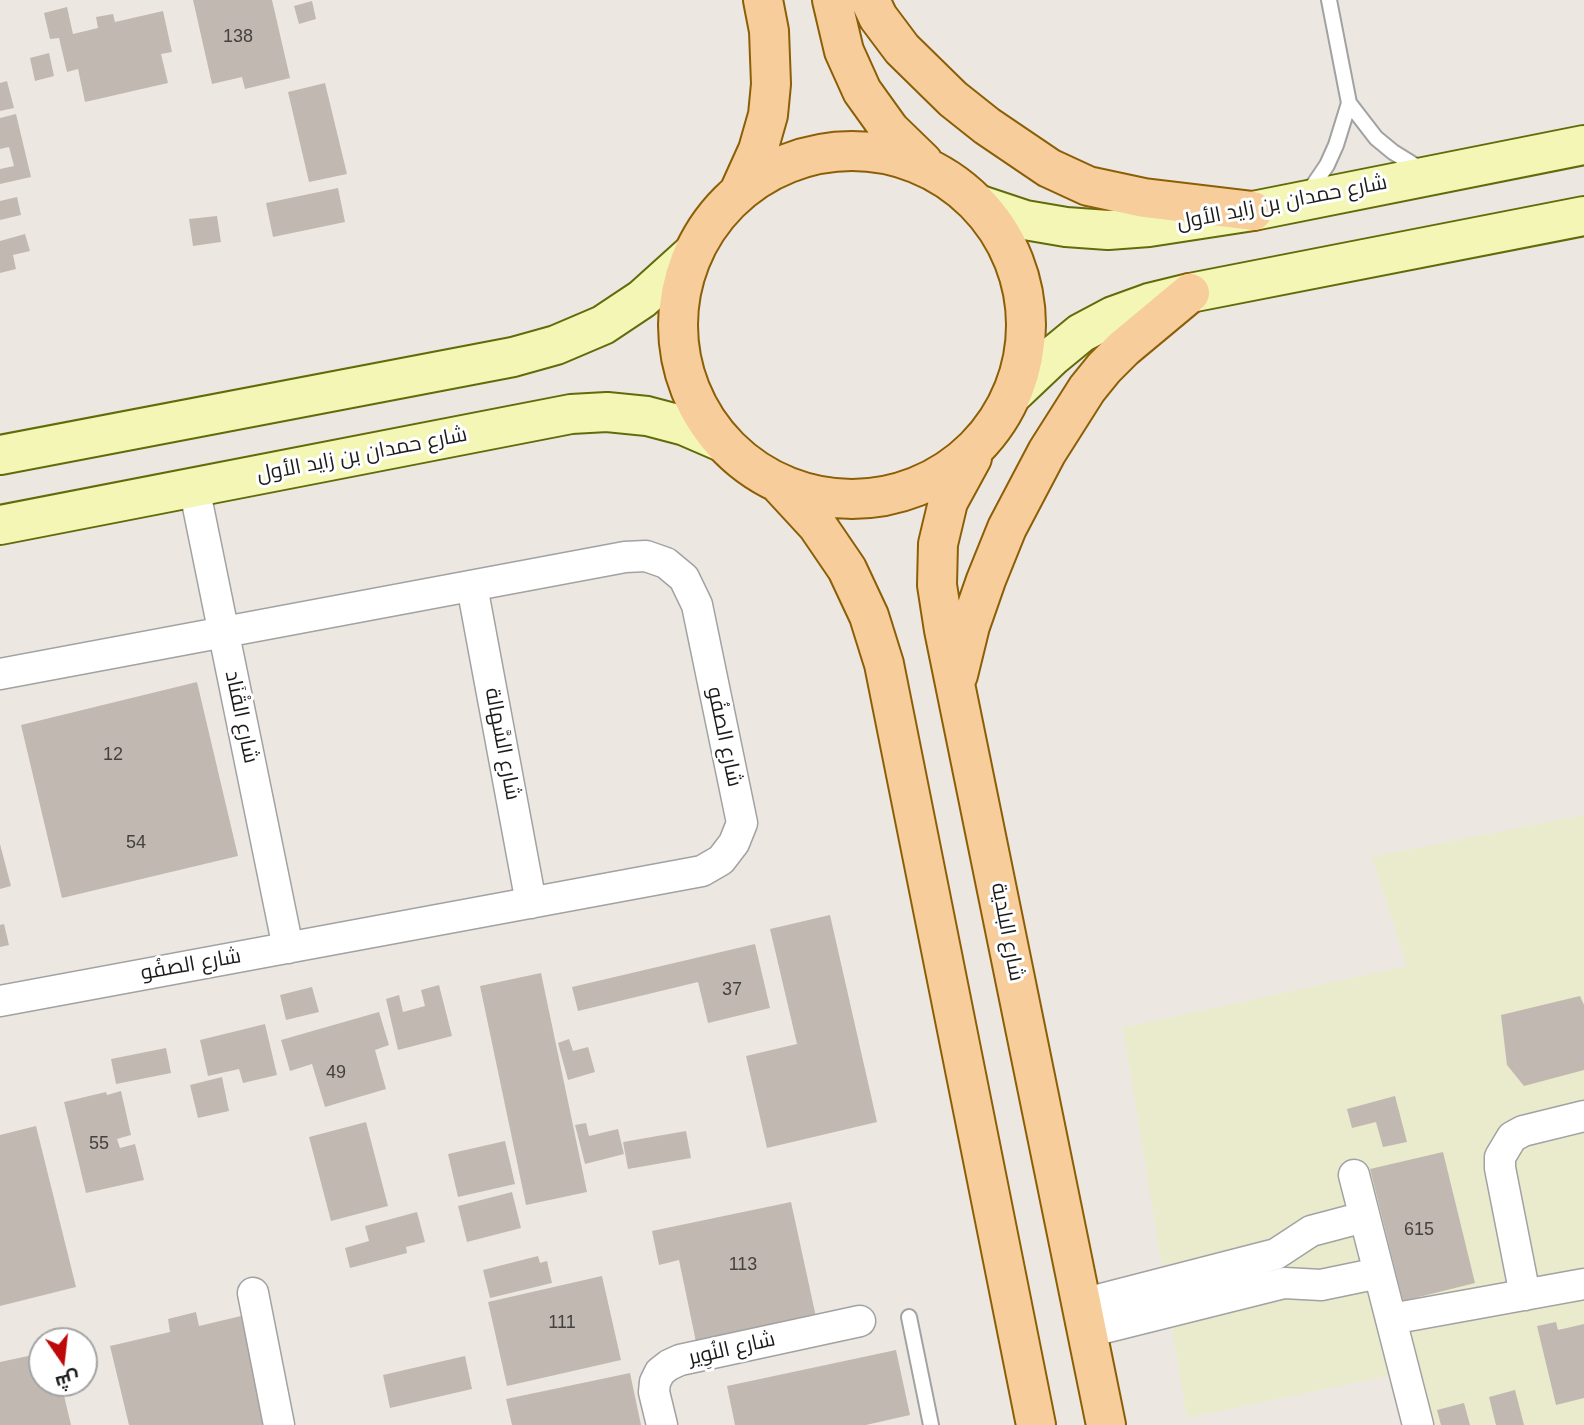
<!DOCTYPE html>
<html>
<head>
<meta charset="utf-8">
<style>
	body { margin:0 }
	#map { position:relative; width:1584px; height:1425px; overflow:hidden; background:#ece8e1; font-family:Helvetica,Cairo,sans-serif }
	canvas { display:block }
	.north { position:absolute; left:28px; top:1327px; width:70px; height:70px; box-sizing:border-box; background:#fff; border:2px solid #a4a4a4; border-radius:50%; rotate:166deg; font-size:19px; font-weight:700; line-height:28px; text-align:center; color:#1b1b1b }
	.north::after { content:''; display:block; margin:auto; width:24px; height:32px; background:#be080a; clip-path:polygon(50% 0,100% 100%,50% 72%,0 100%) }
</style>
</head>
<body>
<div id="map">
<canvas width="1584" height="1425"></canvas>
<div class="north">ش</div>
</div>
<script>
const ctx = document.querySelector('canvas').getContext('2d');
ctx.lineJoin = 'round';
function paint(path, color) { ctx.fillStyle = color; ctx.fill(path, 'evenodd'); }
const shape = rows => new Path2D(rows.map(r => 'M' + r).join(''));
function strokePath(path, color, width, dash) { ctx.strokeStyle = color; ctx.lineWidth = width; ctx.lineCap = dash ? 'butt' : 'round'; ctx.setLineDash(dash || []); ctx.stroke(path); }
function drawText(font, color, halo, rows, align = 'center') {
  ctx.font = font + ' Helvetica,Cairo,sans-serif'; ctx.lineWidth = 6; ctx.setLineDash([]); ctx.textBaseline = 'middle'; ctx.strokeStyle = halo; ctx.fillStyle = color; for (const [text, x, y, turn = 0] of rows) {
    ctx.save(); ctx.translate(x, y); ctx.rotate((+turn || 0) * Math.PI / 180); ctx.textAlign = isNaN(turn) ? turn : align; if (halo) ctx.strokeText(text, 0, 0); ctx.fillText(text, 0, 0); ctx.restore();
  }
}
paint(shape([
	[1584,815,1584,1425,1432,1425,1420,1369,1187,1418,1123,1028,1407,966,1372,857]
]), '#e9ebcc');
paint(shape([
	[193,0,272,0,290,78,245,89,242,77,212,84],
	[312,1,316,19,299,24,294,6],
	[67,7,73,34,98,28,96,17,113,14,115,22,163,11,172,52,161,54,168,83,85,102,78,69,67,72,59,38,50,39,44,13],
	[49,53,54,76,35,81,30,58],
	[7,81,14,108,0,111,0,83],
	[325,83,347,174,309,182,288,92],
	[16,114,31,177,0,184,0,169,14,166,9,147,0,149,0,118],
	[338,188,345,222,273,237,266,203],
	[17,197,21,215,0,220,0,201],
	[217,216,221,242,193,246,189,219],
	[25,234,30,251,13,255,16,269,0,273,0,241],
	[197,682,238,856,62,898,21,725],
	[0,844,11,886,0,889],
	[830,915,877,1122,767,1148,746,1056,797,1044,770,929],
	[4,924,9,945,0,947,0,925],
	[755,944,770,1008,708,1023,698,982,578,1011,572,987],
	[541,973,587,1192,526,1205,480,986],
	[439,985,452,1036,398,1050,386,999,399,995,403,1012,425,1006,421,990],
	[312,987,319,1012,286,1020,280,995],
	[1580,996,1584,1005,1584,1070,1524,1086,1507,1065,1501,1015],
	[379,1012,389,1045,375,1050,386,1089,325,1107,312,1064,290,1071,281,1040],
	[265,1024,277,1075,243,1083,239,1069,208,1076,200,1040],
	[569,1039,573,1051,588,1047,595,1072,568,1080,558,1043],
	[166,1048,171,1073,116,1084,111,1059],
	[222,1077,229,1111,198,1118,190,1085],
	[121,1091,131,1135,117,1139,120,1148,135,1144,144,1180,86,1193,64,1102,106,1092,107,1095],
	[1395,1096,1407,1142,1383,1147,1376,1122,1352,1128,1347,1109],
	[366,1122,388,1206,331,1221,309,1137],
	[586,1123,589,1136,618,1129,624,1154,585,1164,575,1125],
	[36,1126,76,1287,0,1306,0,1135],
	[686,1131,691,1158,628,1169,623,1142],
	[505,1141,515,1184,458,1197,448,1154],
	[1443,1152,1475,1283,1403,1301,1370,1169],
	[512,1192,521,1228,467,1242,458,1206],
	[791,1202,816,1317,696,1342,679,1260,659,1265,652,1231],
	[417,1212,425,1242,406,1247,407,1253,350,1268,345,1248,369,1241,365,1226],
	[538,1256,540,1263,547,1261,552,1283,490,1298,483,1270],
	[602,1276,621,1360,507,1386,488,1302],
	[196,1312,199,1326,241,1316,266,1425,129,1425,110,1346,170,1332,168,1319],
	[1556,1322,1558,1330,1584,1324,1584,1398,1556,1405,1537,1326],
	[896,1350,910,1415,866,1425,735,1425,727,1386],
	[42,1353,42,1383,61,1383,71,1425,0,1425,0,1362],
	[465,1356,472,1389,390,1408,383,1375],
	[630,1373,641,1425,512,1425,506,1399],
	[1515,1390,1524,1425,1496,1425,1489,1397],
	[1464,1403,1470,1425,1441,1425,1437,1410]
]), '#c1b8b1');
const service = shape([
	[1329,0,1349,103,1376,138,1393,152,1422,170],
	[1308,193,1327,165,1336,145,1349,103],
	[909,1317,931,1425]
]);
const minor = shape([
	[194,487,288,948],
	[472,586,531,903],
	[0,674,625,557,646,556,666,563,684,578,697,605,742,823,734,843,721,860,702,871,0,1001],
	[1354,1175,1418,1425],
	[253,1293,279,1425],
	[1525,1295,1500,1168,1500,1157,1512,1137,1523,1131,1584,1116],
	[1082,1304,1276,1254,1311,1231,1364,1217],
	[1391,1319,1584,1284],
	[1088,1332,1284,1283,1321,1285,1379,1273],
	[662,1425,654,1392,655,1382,660,1372,669,1365,680,1360,860,1321]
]);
const secondary = shape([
	[980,205,1025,220,1066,227,1108,230,1149,227,1253,211,1584,145],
	[1015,392,1053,356,1081,333,1113,316,1149,303,1190,293,1584,216],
	[0,455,513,357,556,345,603,325,642,299,693,253],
	[0,525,571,414,607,412,647,416,685,426,722,442]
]);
const primary = shape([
	[832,0,844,51,862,91,890,130,923,162],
	[870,0,878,17,902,49,953,99,987,126,1049,168,1088,186,1144,198,1253,211],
	'678 325a174 174 0 1 1 348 0a174 174 0 1 1-348 0Z',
	[739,192,758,150,768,115,771,84,769,31,763,0],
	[972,458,948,502,938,544,937,585,944,630,1106,1425],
	[781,486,817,525,847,569,869,616,884,664,1036,1425],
	[958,675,970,626,986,580,1007,528,1047,452,1087,389,1104,368,1124,348,1190,293]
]);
strokePath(service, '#a2a2a2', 18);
strokePath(minor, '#a2a2a2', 33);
strokePath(secondary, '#626b09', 42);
strokePath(primary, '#8c5e06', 42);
strokePath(service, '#fff', 14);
strokePath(minor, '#fff', 30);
strokePath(secondary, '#f3f6b5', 38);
strokePath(primary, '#f7ce9b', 38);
drawText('18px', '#444240', null, [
	["138",238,37],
	["12",113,755],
	["54",136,843],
	["37",732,990],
	["49",336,1073],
	["55",99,1144],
	["615",1419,1230],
	["113",743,1265],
	["111",562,1323]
]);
drawText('21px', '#1b1b1b', '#fff', [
	["شارع حمدان بن زايد الأول",1282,203,-11],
	["شارع حمدان بن زايد الأول",362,455,-11],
	["شارع القْنَاد",241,717,78],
	["شارع الصفُو",724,737,78],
	["شارع السَّهالة",502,744,79],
	["شارع البلدية",1007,932,79],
	["شارع الصفُو",191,965,-10],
	["شارع النُوِير",732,1349,-13]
]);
</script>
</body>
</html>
